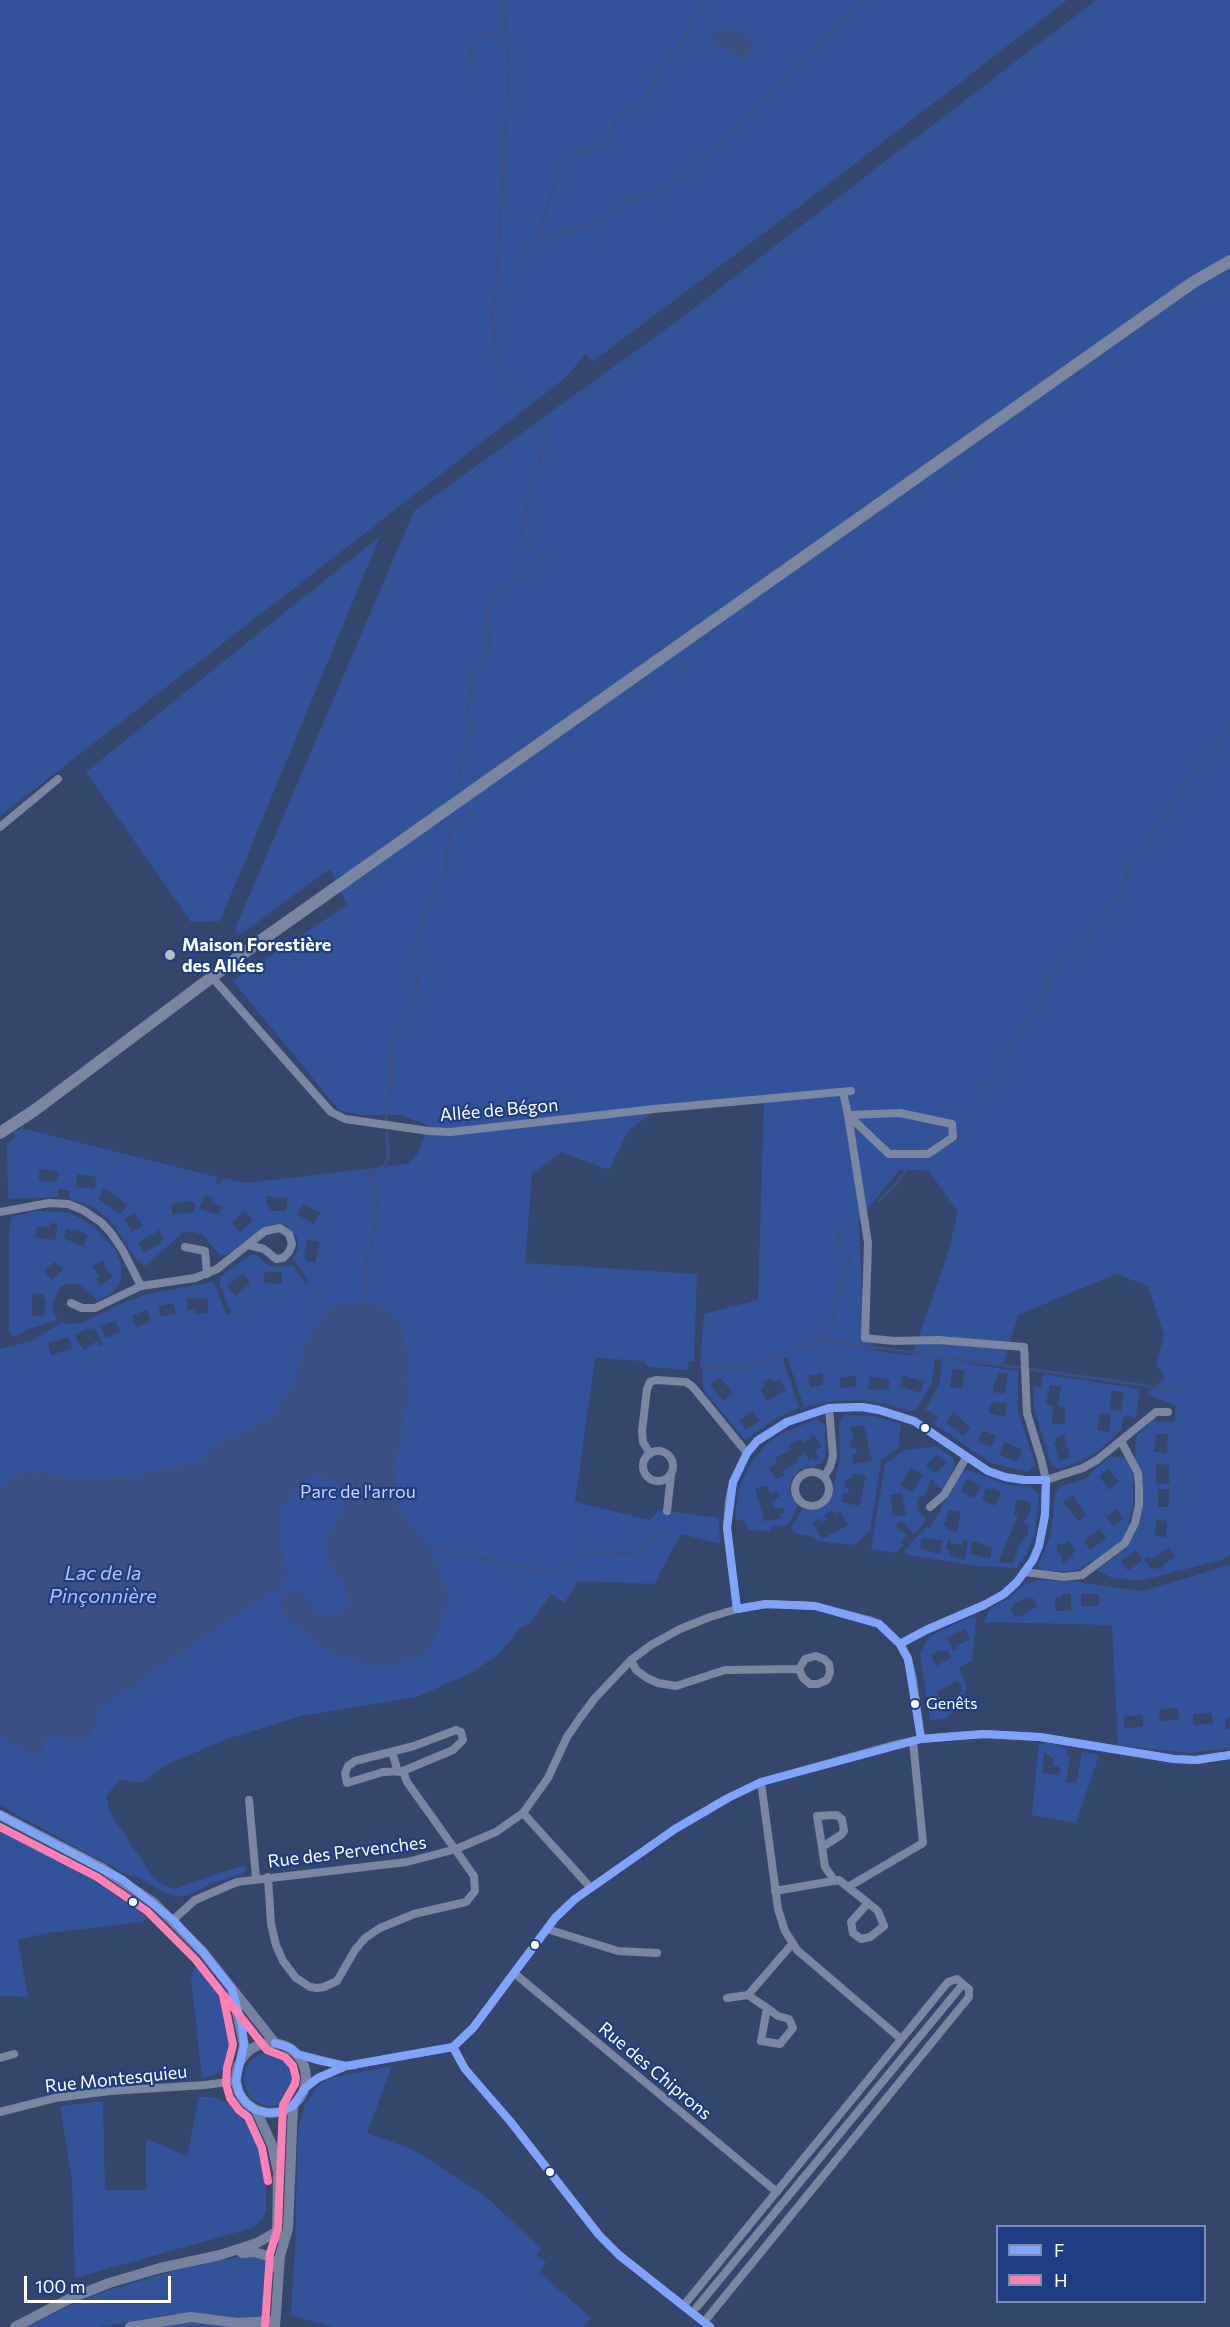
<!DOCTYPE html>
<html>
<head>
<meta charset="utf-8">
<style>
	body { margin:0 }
	#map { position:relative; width:1230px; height:2327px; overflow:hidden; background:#35466c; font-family:Commissioner,sans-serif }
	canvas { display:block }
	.legend { position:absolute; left:996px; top:2225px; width:210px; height:78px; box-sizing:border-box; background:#1f3d82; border:2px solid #798bb4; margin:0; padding:8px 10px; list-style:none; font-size:18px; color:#fff }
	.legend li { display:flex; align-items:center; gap:12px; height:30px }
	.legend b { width:30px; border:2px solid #798bb4 }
	.scale { position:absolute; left:24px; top:2276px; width:147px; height:27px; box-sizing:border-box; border:3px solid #fff; border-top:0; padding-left:8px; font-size:18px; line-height:21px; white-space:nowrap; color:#fff; -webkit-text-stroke:4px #1f3d82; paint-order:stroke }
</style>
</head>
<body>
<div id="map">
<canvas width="1230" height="2327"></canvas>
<ul class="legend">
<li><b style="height:8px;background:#80a4fe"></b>F</li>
<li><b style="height:8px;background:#ff80b3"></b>H</li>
</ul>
<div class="scale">100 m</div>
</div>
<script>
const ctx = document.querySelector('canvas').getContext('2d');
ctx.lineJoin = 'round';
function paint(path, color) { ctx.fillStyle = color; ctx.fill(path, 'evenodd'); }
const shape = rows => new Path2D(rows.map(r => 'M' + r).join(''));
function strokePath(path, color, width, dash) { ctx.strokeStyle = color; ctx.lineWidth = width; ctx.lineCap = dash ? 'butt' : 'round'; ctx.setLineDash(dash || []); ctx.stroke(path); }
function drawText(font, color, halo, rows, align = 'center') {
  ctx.font = font + ' Commissioner,sans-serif'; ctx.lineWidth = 4.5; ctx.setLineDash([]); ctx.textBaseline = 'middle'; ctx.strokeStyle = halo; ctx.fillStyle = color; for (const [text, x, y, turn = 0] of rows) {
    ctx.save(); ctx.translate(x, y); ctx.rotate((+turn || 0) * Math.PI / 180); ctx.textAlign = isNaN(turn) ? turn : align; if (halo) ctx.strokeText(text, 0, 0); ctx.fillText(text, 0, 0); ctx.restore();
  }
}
paint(shape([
	[0,0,1067,0,787,216,592,362,586,354,565,378,0,816],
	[1096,0,1230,0,1230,1555,1222,1560,1139,1581,1112,1578,1097,1570,1127,1547,1139,1524,1143,1489,1141,1470,1135,1457,1136,1436,1152,1421,1174,1422,1176,1406,1147,1394,1165,1377,1156,1364,1164,1335,1148,1286,1116,1274,1018,1315,1003,1366,957,1362,1018,1371,1018,1410,1035,1465,1028,1472,991,1463,934,1424,938,1417,925,1409,939,1385,942,1360,935,1359,932,1383,916,1410,910,1411,883,1403,862,1400,832,1401,804,1407,787,1357,783,1359,799,1408,777,1418,745,1440,703,1389,702,1369,712,1368,700,1367,704,1314,758,1300,764,1099,654,1111,628,1131,609,1170,561,1152,532,1174,525,1263,697,1274,694,1361,689,1361,688,1370,648,1367,644,1361,595,1358,575,1502,650,1520,659,1510,719,1518,720,1544,681,1534,654,1584,578,1581,564,1603,551,1594,530,1624,521,1627,497,1656,469,1674,416,1697,301,1716,227,1739,168,1764,141,1783,120,1780,106,1796,110,1813,153,1877,163,1885,175,1889,219,1873,244,1866,246,1869,245,1873,210,1884,193,1893,181,1897,165,1893,134,1875,128,1875,15,1814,0,1804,0,1349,32,1341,62,1322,65,1324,82,1323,118,1305,147,1294,213,1282,217,1289,226,1315,231,1313,220,1285,220,1277,251,1254,256,1255,268,1265,276,1267,293,1265,305,1284,308,1281,293,1258,298,1249,297,1237,284,1224,275,1224,265,1227,226,1255,220,1255,202,1234,193,1232,182,1233,146,1266,136,1259,112,1222,93,1207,70,1199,70,1191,58,1189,58,1197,8,1199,7,1144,15,1138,13,1133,24,1126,22,1130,25,1129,217,1177,216,1184,220,1185,222,1178,246,1183,408,1164,419,1152,428,1125,400,1115,361,1115,339,1110,233,981,347,905,330,869,239,935,235,929,414,511,677,321],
	[40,1169,58,1171,57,1182,38,1181],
	[900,1169,929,1171,958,1212,948,1253,912,1356,840,1346,874,1350,862,1302,859,1220],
	[77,1174,96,1177,95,1189,76,1187],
	[104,1188,128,1205,120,1214,98,1199],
	[206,1195,214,1198,212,1203,222,1206,219,1215,199,1209,204,1196],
	[267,1196,274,1196,274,1198,288,1197,286,1211,269,1211,269,1206,267,1206],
	[187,1201,195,1202,194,1212,172,1215,171,1204],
	[303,1204,320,1213,314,1224,297,1214],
	[245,1211,253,1221,240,1232,232,1222],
	[134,1213,143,1226,132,1232,124,1219],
	[159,1230,164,1239,160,1241,161,1243,144,1253,138,1243],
	[307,1239,320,1242,315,1263,306,1261,306,1258,304,1257],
	[265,1272,282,1272,282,1284,263,1283],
	[243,1273,250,1283,235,1296,227,1286],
	[191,1297,191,1299,208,1298,208,1313,195,1314,194,1310,188,1310,186,1298],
	[173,1303,176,1314,161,1317,159,1306],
	[147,1309,151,1322,136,1327,132,1316],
	[115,1321,120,1332,106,1338,100,1326],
	[89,1328,91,1330,95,1328,103,1345,100,1346,97,1341,84,1350,82,1345,80,1346,75,1335],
	[69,1337,72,1349,51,1355,48,1343],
	[952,1369,964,1370,962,1389,950,1387],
	[822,1373,824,1384,810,1388,808,1376],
	[998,1373,1008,1374,1005,1394,993,1392,995,1379,997,1379],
	[903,1375,924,1382,920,1393,900,1386],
	[856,1376,856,1387,841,1388,840,1377],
	[870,1376,890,1379,888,1390,868,1389],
	[720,1377,733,1393,723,1401,710,1384],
	[771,1378,774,1382,779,1379,786,1390,767,1401,761,1390,765,1387,763,1382],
	[996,1402,1007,1404,1005,1417,989,1413,991,1403],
	[752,1411,760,1420,746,1430,739,1421],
	[953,1412,970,1427,963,1436,946,1422],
	[983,1430,996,1436,991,1447,978,1442],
	[1156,1434,1168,1434,1167,1453,1154,1452],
	[1005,1442,1022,1450,1017,1461,999,1455],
	[1156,1464,1169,1465,1169,1484,1156,1484],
	[1158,1489,1169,1489,1169,1507,1158,1507],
	[1156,1520,1167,1521,1166,1537,1155,1536],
	[1169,1548,1175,1556,1159,1569,1157,1567,1152,1570,1144,1560,1149,1557,1151,1559],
	[1136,1550,1143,1560,1128,1571,1121,1561],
	[380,536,220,921,191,922,86,772],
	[38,1211,70,1213,92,1225,115,1249,120,1262,122,1274,119,1285,112,1293,98,1301,79,1284,66,1284,60,1287,52,1303,55,1316,58,1320,26,1330,14,1337,9,1332,9,1230,11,1217],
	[53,1223,58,1224,55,1240,35,1238,37,1226,49,1228,49,1224],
	[66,1228,73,1231,74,1229,88,1235,83,1247,64,1238],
	[55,1261,63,1269,52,1280,44,1271],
	[103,1261,106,1268,113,1277,100,1285,96,1279,100,1277,92,1266],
	[32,1293,44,1295,44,1299,46,1300,44,1317,32,1316],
	[1043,1374,1140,1389,1136,1418,1124,1416,1121,1430,1098,1451,1084,1460,1059,1469,1051,1464,1034,1408,1033,1387,1041,1387],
	[1050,1385,1061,1386,1058,1406,1065,1408,1065,1424,1052,1424,1053,1406,1046,1404],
	[1112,1391,1124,1392,1121,1411,1109,1409],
	[1100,1413,1111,1414,1109,1432,1097,1430],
	[1064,1435,1070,1458,1059,1461,1054,1443,1056,1442,1056,1438],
	[845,1415,874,1416,901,1424,898,1449,881,1460,870,1531,854,1545,817,1541,814,1537,794,1533,791,1528,802,1509,808,1511,818,1509,825,1506,830,1499,840,1459,839,1423],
	[864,1425,872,1461,854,1464,852,1455,857,1454,856,1448,851,1448,850,1440,854,1439,850,1428],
	[853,1473,866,1476,859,1506,841,1502,843,1493,848,1494,849,1488,844,1487,846,1479,851,1479],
	[832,1510,835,1514,840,1511,848,1525,822,1539,812,1523,819,1518,822,1522,827,1519,824,1515],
	[816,1419,825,1425,826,1456,821,1464,801,1469,792,1478,789,1493,798,1506,787,1526,774,1525,768,1532,748,1529,744,1521,736,1519,736,1508,740,1485,752,1461,766,1445,781,1434],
	[814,1435,821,1446,815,1451,819,1458,815,1461,813,1458,809,1460,805,1454,797,1458,798,1462,782,1471,784,1475,776,1479,769,1468,777,1463,775,1458,791,1450,789,1445,801,1439,804,1443],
	[768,1486,769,1493,778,1492,779,1497,776,1498,776,1502,773,1503,774,1509,783,1508,784,1513,780,1514,781,1519,764,1521,755,1488],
	[937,1446,954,1459,955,1467,942,1490,931,1479,926,1494,919,1497,917,1507,919,1513,926,1518,923,1525,914,1534,901,1520,895,1526,907,1535,901,1542,904,1545,896,1553,871,1549,885,1464,905,1450],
	[936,1454,947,1463,935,1473,926,1466],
	[911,1468,923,1475,912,1492,900,1485],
	[902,1493,906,1515,893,1516,890,1495],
	[1111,1456,1126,1458,1133,1475,1133,1507,1126,1535,1117,1545,1076,1571,1043,1571,1038,1566,1050,1536,1054,1512,1054,1495,1061,1486,1086,1479,1090,1473],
	[1108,1469,1119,1482,1109,1490,1099,1476],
	[1073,1495,1086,1515,1079,1521,1063,1502],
	[1117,1509,1123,1519,1113,1526,1106,1517],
	[1100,1529,1106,1538,1090,1550,1084,1541],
	[1069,1541,1076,1550,1072,1553,1074,1556,1063,1564,1061,1561,1063,1559,1057,1550,1057,1546,1061,1543,1063,1545],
	[970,1470,1001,1483,1032,1488,1039,1495,1035,1533,1027,1553,1017,1568,979,1566,908,1555,904,1551,926,1527,930,1528,961,1472],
	[968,1478,981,1487,974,1498,961,1491],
	[986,1488,991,1490,992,1488,1001,1492,995,1506,982,1500],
	[1016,1500,1031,1502,1030,1512,1023,1523,1029,1525,1027,1535,1020,1544,1013,1563,1003,1563,1000,1562,1000,1558,1018,1516,1014,1515],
	[949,1510,961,1512,957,1532,947,1530,947,1526,944,1526],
	[922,1538,943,1540,940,1554,920,1549],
	[948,1539,951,1540,951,1543,962,1545,962,1540,968,1541,965,1560,949,1555,950,1550,946,1549],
	[972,1541,992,1547,990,1559,970,1554],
	[1230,1565,1230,1717,1225,1718,1225,1729,1230,1729,1230,1748,1189,1753,1118,1745,1112,1625,983,1622,991,1608,1009,1598,1024,1585,1038,1580,1077,1582,1142,1591],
	[1062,1594,1071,1594,1071,1611,1055,1611,1055,1597,1062,1597],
	[1081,1594,1099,1594,1099,1606,1081,1606],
	[1028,1597,1030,1599,1033,1598,1038,1606,1020,1617,1018,1615,1015,1617,1011,1609,1014,1607,1013,1604],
	[1178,1708,1179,1720,1160,1721,1159,1709],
	[1212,1713,1213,1724,1193,1725,1193,1714],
	[1143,1715,1143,1727,1124,1728,1124,1716],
	[974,1616,976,1618,972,1661,960,1667,959,1669,967,1687,958,1707,946,1719,930,1720,920,1654,929,1636],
	[965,1629,970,1640,956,1646,957,1649,953,1651,947,1638],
	[942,1650,943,1652,948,1650,951,1658,936,1666,931,1655],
	[958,1680,963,1691,957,1694,957,1696,942,1703,937,1692],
	[1045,1742,1071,1750,1067,1750,1066,1756,1070,1757,1066,1782,1076,1783,1082,1752,1099,1755,1076,1823,1032,1815,1039,1744,1044,1744],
	[1044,1752,1054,1759,1053,1766,1060,1767,1059,1775,1042,1773],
	[0,1823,45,1846,45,1852,103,1886,147,1917,143,1922,47,1933,18,1940,28,1997,0,1996],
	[201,1967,225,2001,232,2016,237,2042,236,2055,229,2065,217,2074,202,2078,191,1978,195,1968],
	'244 2079a27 27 0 1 1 54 0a27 27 0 1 1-54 0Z',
	[392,2066,367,2133,414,2150,484,2195,541,2248,537,2255,546,2263,539,2272,591,2318,583,2327,332,2327,291,2315,295,2246,298,2129,305,2105,317,2087,330,2078],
	[199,2097,213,2097,231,2105,250,2127,266,2157,266,2211,263,2219,252,2228,75,2278,72,2180,60,2106,103,2101,105,2190,146,2190,146,2139,187,2156],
	[248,2256,263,2259,268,2265,269,2272,266,2310,262,2317,252,2320,197,2313,175,2314,99,2327,25,2327,69,2306,111,2289,198,2264],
	[183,2322,206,2323,228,2327,156,2327]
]), '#32529a');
paint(shape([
	[718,27,747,35,752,42,750,50,745,59,711,42],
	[352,1303,372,1304,384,1309,398,1322,404,1340,409,1373,409,1376,403,1377,403,1380,409,1381,409,1390,394,1469,398,1502,393,1504,394,1507,399,1506,407,1521,423,1539,446,1584,447,1597,445,1614,433,1641,425,1651,411,1660,391,1666,373,1666,331,1652,285,1617,281,1607,281,1600,286,1594,297,1591,304,1594,317,1612,327,1616,337,1614,346,1606,352,1608,353,1606,348,1603,347,1591,331,1565,327,1552,327,1540,345,1503,343,1491,332,1478,323,1475,315,1476,306,1480,294,1491,280,1508,278,1525,287,1573,285,1581,277,1592,272,1592,258,1601,99,1709,90,1737,84,1740,67,1741,66,1734,47,1735,41,1754,37,1754,23,1749,0,1735,0,1490,16,1475,27,1472,37,1472,38,1478,40,1478,41,1471,56,1476,76,1479,77,1484,79,1484,79,1479,96,1478,97,1483,99,1483,100,1478,137,1475,138,1481,141,1481,142,1475,197,1462,201,1467,204,1465,201,1461,217,1443,248,1432,271,1418,293,1384,307,1342,322,1316,330,1308]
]), '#3a4f82');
strokePath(shape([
	[504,0,509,69,496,292,492,316,496,351,505,373,531,398],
	[469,65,471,44,481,35,488,32,506,37],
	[538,237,593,225,621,205,664,189,685,173,717,146,778,87,798,62,837,28,863,0],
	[525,258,525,250,538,237,562,158,573,150,598,148,612,131,617,117,645,99,660,68,686,36,702,0],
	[462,779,458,765,473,728,467,713,472,678,490,646,487,608,495,597,515,580,531,571,538,563,538,558,521,536,529,494,539,469,541,451,550,427,547,421],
	[1077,950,1092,932,1097,921,1115,904,1120,896,1133,859,1148,845,1159,823,1206,756,1218,746,1230,728],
	[980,1087,997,1076,1008,1048,1038,1004,1060,962,1067,954],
	[959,1115,962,1109],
	[387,1121,384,1104,391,1093,392,1050,418,982,417,972,410,967,408,962,436,888,447,871,446,855,452,825,474,809],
	[928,1142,944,1126],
	[879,1200,894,1187,906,1170],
	[365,1307,366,1256,372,1247,379,1194,368,1172,385,1166,388,1155,387,1134],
	[823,1340,831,1323,850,1259,837,1235,853,1222],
	[702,1367,744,1367,823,1340,1177,1390],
	[425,1545,519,1567,557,1573,586,1551,628,1554,642,1549,668,1527]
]), '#3a4f82', 3);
strokePath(shape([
	[0,827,58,779],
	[211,976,331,1112,345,1119,429,1131,451,1132,654,1109,851,1091],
	[843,1092,848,1115,900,1113,952,1124,953,1137,928,1154,889,1154,848,1115],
	[848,1115,868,1243,865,1338,894,1341,939,1340,1024,1347,1027,1413,1041,1459,1046,1480,1045,1515,1039,1546,1033,1560,1017,1582,1004,1594,984,1605,926,1630,900,1644],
	[0,1212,49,1203,68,1204,83,1210,102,1223,111,1233,122,1249,141,1286],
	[185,1247,205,1251,207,1274],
	[71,1303,82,1308,95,1308,141,1286,195,1278,217,1269,265,1231,280,1228,289,1234,292,1244,289,1252,283,1258,276,1259,264,1249,248,1245],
	'643 1466a15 15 0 1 1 30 0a15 15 0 1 1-30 0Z',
	[650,1454,643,1442,642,1431,647,1389,650,1382,656,1380,686,1382,693,1387,747,1453],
	'795 1489a17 17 0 1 1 34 0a17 17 0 1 1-34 0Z',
	[824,1477,830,1467,833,1456,829,1408],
	[930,1507,944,1495,966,1458],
	[667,1511,671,1475],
	[1024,1572,1064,1577,1082,1575,1125,1543,1135,1523,1139,1505,1139,1488,1138,1473,1121,1441],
	[737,1609,727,1528,729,1501,733,1482,747,1453,757,1441,787,1422,829,1408,862,1407,879,1410,914,1421,988,1471,1005,1477,1024,1480,1046,1480,1083,1468,1097,1460,1156,1412,1168,1412],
	[631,1660,636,1670,647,1678,658,1683,676,1686,725,1670,799,1669,803,1678,810,1684,818,1684,827,1680,830,1673,829,1664,824,1659,816,1656,805,1659,799,1669],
	[456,1730,461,1732,463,1740,453,1750,403,1771,383,1772,347,1783,345,1773,348,1766,355,1761,414,1746,456,1730],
	[392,1752,398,1772],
	[761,1782,778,1909,785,1931,797,1950,901,2039],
	[249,1800,256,1878],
	[523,1813,590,1887],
	[822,1847,817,1816,837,1815,842,1819,844,1831,841,1835,822,1847,825,1867,835,1881],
	[268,1877,271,1924,276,1945,283,1961,296,1978,310,1987,317,1988,324,1987,337,1981,355,1950,365,1938,380,1928,414,1914,466,1902,475,1891,474,1876,407,1782,403,1771],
	[848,1887,923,1843,913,1741],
	[775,1891,839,1880,868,1903,851,1922,853,1933,861,1939,870,1937,884,1926,878,1911,868,1903],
	[173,1920,195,1900,237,1882,407,1862,456,1849,496,1832,523,1813,548,1778,567,1737,580,1718,595,1698,631,1660,651,1645,680,1629,710,1617,737,1609,766,1604,815,1606,869,1620,879,1624,900,1644,908,1659,913,1680,921,1739],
	[547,1929,618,1951,657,1953],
	[514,1973,777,2192],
	[727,1998,748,1995],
	[767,2008,778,2016,789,2019,793,2028,780,2044,761,2041,767,2008,748,1995,793,1943],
	[453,2047,465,2069,510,2121,599,2235,619,2255,710,2327],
	[297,2054,345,2066],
	[0,2058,14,2054],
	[305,2088,318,2078,346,2066,453,2047,473,2028,555,1918,575,1899,675,1829,728,1798,761,1782,890,1746,921,1739,954,1736,984,1734,1040,1737,1174,1759,1196,1760,1230,1755],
	[0,2112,55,2098,110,2091,205,2085,236,2081],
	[684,2305,948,1982,957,1979,969,1989,969,1997,704,2322],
	[697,2307,963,1984]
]), '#7b87a2', 8);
strokePath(shape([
	[0,1815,102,1868,154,1903,203,1952,275,2043],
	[233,1993,244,2045,241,2059],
	'236 2078a35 35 0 1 1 70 0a35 35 0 1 1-70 0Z',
	[256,2110,272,2145,278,2172,277,2238],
	[242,2253,254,2252,268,2256,279,2271],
	[15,2327,69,2299,109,2283,160,2268,220,2255,257,2243,276,2232],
	[130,2327,191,2317,237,2323,275,2321],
	[275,2327,280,2256,288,2229,293,2106]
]), '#76829e', 10);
strokePath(shape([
	[0,1133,35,1110,256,944,1192,283,1230,261]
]), '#7a869f', 12);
strokePath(shape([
	[737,1609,727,1528,733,1482,747,1453,757,1441,787,1422,829,1408,862,1407,879,1410,914,1421,988,1471,1005,1477,1024,1480,1046,1480],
	[737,1609,766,1604,815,1606,879,1624,900,1644,908,1659,921,1739],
	[900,1644,926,1630,984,1605,1004,1594,1017,1582,1033,1560,1039,1546,1045,1515,1046,1480],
	[0,1815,123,1880,173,1920,203,1952,232,1989,242,2026,244,2045,236,2081,239,2093,246,2103,256,2110,268,2113,281,2112,293,2106,305,2088,318,2078,346,2066,453,2047,473,2028,555,1918,575,1899,675,1829,728,1798,761,1782,921,1739,984,1734,1040,1737,1174,1759,1196,1760,1230,1755],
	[275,2043,291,2048,297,2054,317,2060,346,2066,355,2065],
	[453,2047,465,2069,510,2121,599,2235,619,2255,710,2327]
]), '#80a4fe', 8);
strokePath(shape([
	[0,1827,97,1877,147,1911,195,1959,267,2050,285,2057,293,2066,296,2078,295,2084,283,2105,278,2227,270,2254,265,2326],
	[223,1995,233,2045,227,2068,226,2084,230,2098,239,2110,248,2117,262,2148,268,2181]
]), '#ff80b3', 8);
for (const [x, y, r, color] of [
	[170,955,6,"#b8becc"],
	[925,1428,5,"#fff"],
	[915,1704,5,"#fff"],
	[133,1902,5,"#fff"],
	[535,1945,5,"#fff"],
	[550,2172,5,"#fff"]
]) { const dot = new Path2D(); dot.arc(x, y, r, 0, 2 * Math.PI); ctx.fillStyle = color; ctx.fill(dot); strokePath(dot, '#1f3d82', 2); }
drawText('16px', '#fff', '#1f3d82', [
	["Genêts",926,1704]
], 'left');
drawText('bold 18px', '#fff', '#1f3d82', [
	["Maison Forestière",182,945],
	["des Allées",182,966]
], 'left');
drawText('18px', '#fff', '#1f3d82', [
	["Allée de Bégon",499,1110,-5],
	["Rue des Pervenches",347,1852,-7],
	["Rue des Chiprons",655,2071,40],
	["Rue Montesquieu",116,2079,-6]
]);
drawText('18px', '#c9d8f7', '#1f3d82', [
	["Parc de l'arrou",358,1492]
]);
drawText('italic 20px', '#b0c5f1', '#1f3d82', [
	["Lac de la",103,1573],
	["Pinçonnière",103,1596]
]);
</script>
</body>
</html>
